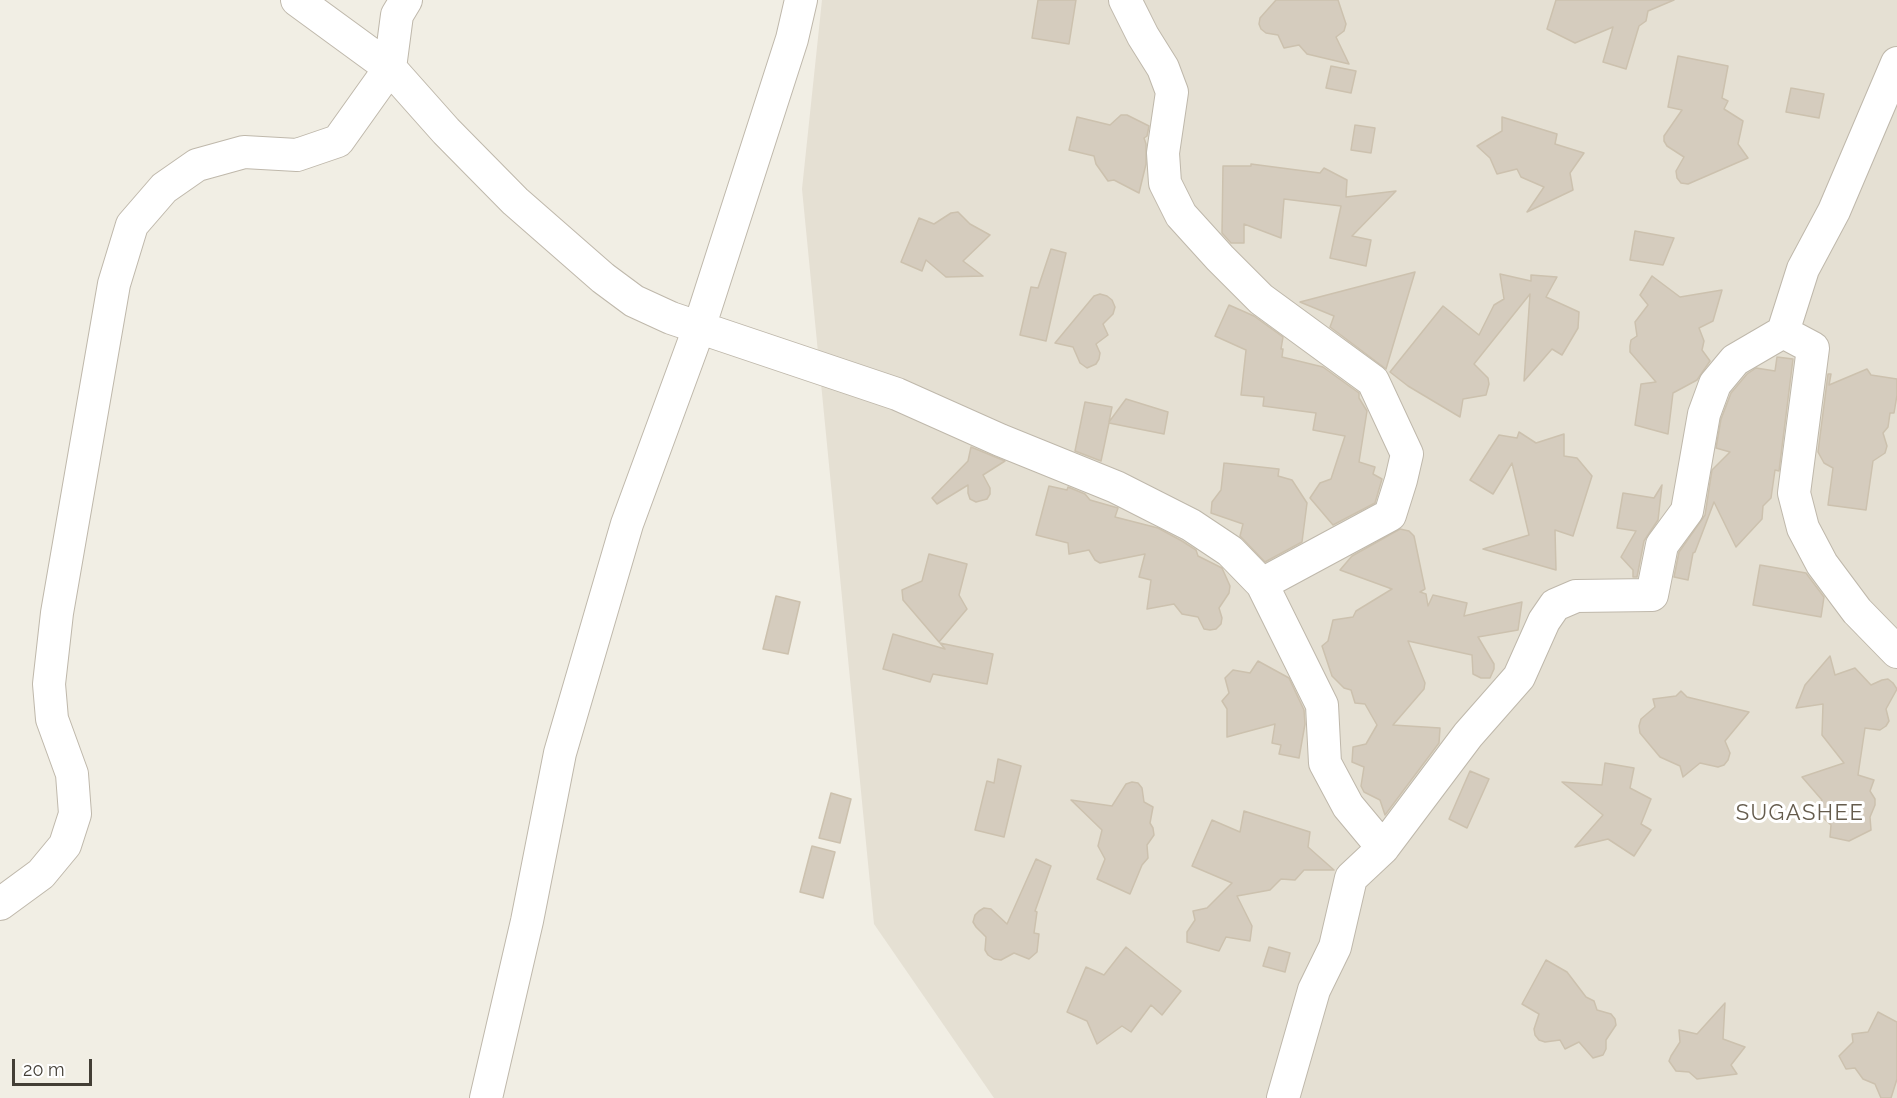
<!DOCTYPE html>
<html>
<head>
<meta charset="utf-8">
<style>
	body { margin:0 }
	#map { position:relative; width:1897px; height:1098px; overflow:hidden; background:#f1eee4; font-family:Raleway,sans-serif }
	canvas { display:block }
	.scale { position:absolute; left:12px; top:1059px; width:80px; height:27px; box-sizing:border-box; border:3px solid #433e35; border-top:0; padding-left:8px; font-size:18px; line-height:21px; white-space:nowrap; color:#433e35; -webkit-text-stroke:4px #fff; paint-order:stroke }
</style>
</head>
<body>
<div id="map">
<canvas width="1897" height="1098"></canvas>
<div class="scale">20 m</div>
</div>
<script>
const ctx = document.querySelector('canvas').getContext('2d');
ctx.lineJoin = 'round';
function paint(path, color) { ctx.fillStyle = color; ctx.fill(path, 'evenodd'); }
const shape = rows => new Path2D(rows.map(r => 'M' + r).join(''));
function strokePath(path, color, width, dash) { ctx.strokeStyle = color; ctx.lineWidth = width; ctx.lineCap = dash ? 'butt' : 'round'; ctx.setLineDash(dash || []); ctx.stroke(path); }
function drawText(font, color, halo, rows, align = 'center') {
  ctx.font = font + ' Raleway,sans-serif'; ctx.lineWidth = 6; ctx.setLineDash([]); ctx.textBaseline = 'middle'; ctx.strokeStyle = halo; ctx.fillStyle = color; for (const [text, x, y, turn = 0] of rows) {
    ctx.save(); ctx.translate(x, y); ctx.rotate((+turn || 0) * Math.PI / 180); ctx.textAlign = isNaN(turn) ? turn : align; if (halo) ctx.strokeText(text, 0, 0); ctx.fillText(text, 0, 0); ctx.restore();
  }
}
paint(shape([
	[822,0,1897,0,1897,1098,994,1098,874,924,802,189]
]), '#e5e0d3');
const building = shape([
	[1038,0,1076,0,1069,44,1032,38,1038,0],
	[1276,0,1338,0,1346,24,1344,31,1336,37,1349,64,1307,54,1299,45,1284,48,1278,35,1266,33,1261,29,1259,24,1260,18,1276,0],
	[1556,0,1674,0,1648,11,1646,21,1639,26,1626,69,1603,62,1613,27,1575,43,1547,29,1556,0],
	[1678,56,1728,66,1722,98,1728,101,1724,109,1743,121,1738,144,1748,158,1688,184,1681,183,1677,178,1676,171,1684,157,1667,146,1664,141,1664,136,1682,110,1668,107,1678,56],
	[1331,66,1356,71,1351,93,1326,88,1331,66],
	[1791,88,1824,94,1819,118,1786,112,1791,88],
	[1121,115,1127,115,1149,126,1147,136,1144,138,1146,144,1146,164,1139,193,1114,180,1108,181,1096,164,1094,156,1069,150,1077,117,1110,125,1121,115],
	[1502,117,1557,134,1555,144,1584,153,1570,173,1573,190,1527,212,1544,187,1521,177,1517,169,1497,174,1490,158,1477,146,1502,131,1502,117],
	[1355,125,1375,128,1371,153,1351,150,1355,125],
	[1251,164,1320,173,1324,168,1347,180,1346,197,1396,191,1352,236,1371,240,1366,266,1330,258,1341,206,1284,199,1281,238,1244,224,1244,243,1231,243,1222,233,1223,166,1251,166,1251,164],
	[958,212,970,224,990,235,963,261,983,276,946,277,926,260,922,271,901,262,919,218,934,224,951,213,958,212],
	[1635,231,1674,238,1663,265,1630,260,1635,231],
	[1051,249,1066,253,1046,341,1020,335,1031,287,1038,288,1051,249],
	[1415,272,1386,369,1330,327,1334,316,1300,302,1415,272],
	[1500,274,1531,281,1531,275,1557,277,1546,297,1579,312,1578,328,1562,355,1552,349,1524,381,1530,294,1474,364,1488,378,1489,384,1486,395,1463,399,1460,417,1408,386,1390,372,1443,306,1479,335,1494,305,1504,299,1500,274],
	[1652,276,1680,297,1722,290,1713,321,1699,328,1704,341,1702,350,1710,361,1697,380,1673,393,1668,434,1635,425,1641,384,1656,382,1630,352,1630,346,1631,340,1637,336,1635,322,1648,305,1640,295,1652,276],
	[1100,294,1107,296,1112,300,1115,307,1113,314,1103,324,1108,335,1096,344,1100,353,1099,359,1096,364,1087,368,1080,363,1073,347,1055,343,1094,296,1100,294],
	[1229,305,1254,316,1283,337,1281,349,1283,349,1282,357,1323,367,1359,393,1359,398,1367,411,1359,462,1375,467,1373,474,1382,479,1375,503,1333,525,1310,498,1320,483,1331,479,1345,436,1313,430,1316,413,1263,406,1264,397,1241,395,1246,350,1215,336,1229,305],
	[1777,357,1793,359,1779,471,1775,470,1771,498,1763,506,1762,519,1736,547,1714,502,1695,552,1693,553,1688,580,1674,577,1679,552,1705,515,1712,470,1730,452,1716,448,1721,419,1731,393,1747,374,1756,368,1775,371,1777,357],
	[1867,369,1871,375,1897,379,1897,395,1894,413,1890,413,1888,427,1883,433,1887,446,1885,453,1873,461,1866,510,1828,505,1833,468,1824,463,1818,452,1828,374,1831,374,1829,385,1867,369],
	[1126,399,1168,412,1164,434,1109,423,1101,461,1075,451,1085,402,1112,407,1109,422,1126,399],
	[1519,432,1536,443,1564,434,1564,456,1577,458,1592,476,1573,536,1555,530,1556,570,1483,549,1529,535,1512,463,1493,494,1470,480,1499,435,1517,438,1519,432],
	[971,447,1005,461,983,475,990,488,990,494,987,499,976,502,970,499,968,493,968,485,937,504,932,498,968,461,971,447],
	[1224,463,1279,469,1278,476,1292,480,1307,503,1302,542,1265,562,1240,536,1243,524,1211,513,1212,502,1221,490,1224,463],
	[1662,485,1658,520,1644,541,1637,577,1633,577,1633,570,1621,557,1636,531,1617,528,1623,493,1654,498,1662,485],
	[1049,486,1067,490,1068,487,1085,494,1090,500,1118,508,1115,517,1158,528,1182,541,1196,550,1198,556,1222,568,1230,586,1229,593,1219,608,1222,618,1221,624,1216,629,1210,630,1204,629,1198,617,1182,614,1174,604,1147,609,1151,580,1139,577,1145,554,1100,563,1095,560,1089,550,1069,554,1068,543,1036,535,1049,486],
	[1400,529,1409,531,1414,536,1425,589,1420,592,1426,594,1428,606,1433,595,1467,603,1464,616,1522,602,1518,630,1478,637,1494,664,1494,669,1490,678,1481,678,1473,674,1472,655,1408,641,1425,683,1424,689,1393,725,1440,728,1439,743,1385,815,1380,800,1364,792,1361,786,1364,767,1352,762,1353,747,1366,744,1377,725,1365,704,1355,703,1351,690,1344,688,1332,676,1322,646,1328,641,1333,620,1353,617,1356,611,1392,589,1340,570,1352,556,1400,529],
	[929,554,967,564,959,595,967,609,939,642,903,600,902,590,922,581,929,554],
	[1760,565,1806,573,1824,597,1821,617,1753,605,1760,565],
	[776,596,800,602,788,654,763,649,776,596],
	[893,634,945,649,940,643,993,654,987,684,933,674,930,682,883,669,893,634],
	[1830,656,1835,675,1855,668,1871,685,1882,680,1888,679,1893,683,1897,689,1886,709,1889,721,1886,726,1880,730,1865,728,1858,775,1874,780,1870,791,1875,799,1875,805,1870,817,1871,830,1849,841,1830,837,1831,825,1820,815,1819,808,1822,800,1802,777,1844,763,1822,735,1823,704,1796,708,1805,685,1830,656],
	[1258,661,1289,678,1304,710,1305,724,1299,758,1279,754,1281,745,1272,743,1275,724,1227,737,1227,709,1222,701,1229,693,1225,678,1233,670,1250,673,1258,661],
	[1681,691,1687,697,1749,712,1725,741,1730,753,1728,760,1724,765,1718,767,1700,763,1683,777,1680,766,1660,757,1640,733,1639,726,1641,719,1655,707,1653,699,1676,696,1681,691],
	[998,759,1021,766,1004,837,975,830,987,781,994,783,998,759],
	[1605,763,1634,768,1630,788,1651,799,1641,824,1651,830,1634,856,1608,839,1575,847,1603,815,1562,782,1602,785,1605,763],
	[1470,771,1489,779,1467,828,1449,819,1470,771],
	[1132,782,1138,783,1142,788,1144,802,1153,807,1150,823,1153,828,1154,835,1147,845,1148,858,1142,865,1130,894,1097,879,1105,859,1098,846,1102,830,1071,800,1112,806,1126,784,1132,782],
	[831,793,851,799,840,843,819,838,831,793],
	[1244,811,1310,832,1308,847,1334,870,1304,870,1295,880,1281,879,1270,890,1237,896,1252,926,1250,941,1226,937,1219,951,1187,942,1187,932,1195,920,1193,911,1207,908,1232,883,1192,866,1212,820,1240,832,1244,811],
	[812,846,835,852,823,898,800,892,812,846],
	[1036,859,1051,866,1035,911,1037,912,1034,933,1039,934,1037,952,1029,959,1014,953,1001,960,994,959,988,955,985,950,986,937,976,927,973,922,975,915,979,911,984,908,991,909,1007,924,1036,859],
	[1126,947,1181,991,1162,1015,1151,1005,1131,1032,1122,1026,1097,1044,1087,1021,1067,1012,1086,967,1104,975,1126,947],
	[1269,947,1290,953,1285,972,1263,966,1269,947],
	[1546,960,1567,972,1586,997,1594,1001,1597,1010,1611,1014,1615,1019,1616,1025,1606,1040,1606,1049,1603,1055,1593,1058,1579,1042,1565,1049,1560,1040,1545,1042,1539,1040,1535,1035,1534,1029,1539,1014,1522,1004,1546,960],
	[1725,1003,1723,1039,1745,1047,1731,1065,1737,1074,1697,1079,1689,1072,1676,1071,1669,1061,1671,1056,1680,1042,1679,1030,1697,1034,1725,1003],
	[1878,1012,1897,1022,1897,1079,1891,1098,1881,1098,1875,1084,1863,1079,1855,1068,1846,1069,1839,1056,1853,1042,1852,1034,1868,1032,1878,1012]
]);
paint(building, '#d5ccbe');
strokePath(building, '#ccc1ae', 1.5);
const minor = shape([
	[297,0,390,68,446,131,515,201,603,278,634,301,671,318,897,394,1000,440,1116,487,1191,525,1230,551,1262,584,1322,705,1325,763,1348,806,1383,848],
	[1125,0,1143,36,1163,68,1172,92,1163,153,1165,183,1181,215,1220,258,1261,299,1373,381,1407,454,1401,480,1390,515,1262,584],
	[1897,63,1834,211,1803,269,1783,332,1813,348,1794,493,1803,528,1822,564,1857,611,1897,652],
	[0,904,41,874,65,845,75,814,72,774,52,719,49,684,57,613,114,284,132,225,164,188,197,165,244,152,297,155,338,141,390,68,397,15,406,0],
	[486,1098,527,921,560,753,627,524,699,328,792,39,801,0],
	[1283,1098,1314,990,1335,947,1351,878,1383,848,1468,735,1519,677,1544,621,1555,605,1576,596,1652,595,1662,545,1687,511,1704,414,1715,384,1735,360,1783,332]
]);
strokePath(minor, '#bfb8ab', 34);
strokePath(minor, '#fff', 32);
ctx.letterSpacing = '1.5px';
drawText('22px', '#655c4d', '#fff', [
	["SUGASHEE",1800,813]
]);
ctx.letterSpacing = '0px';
</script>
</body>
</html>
